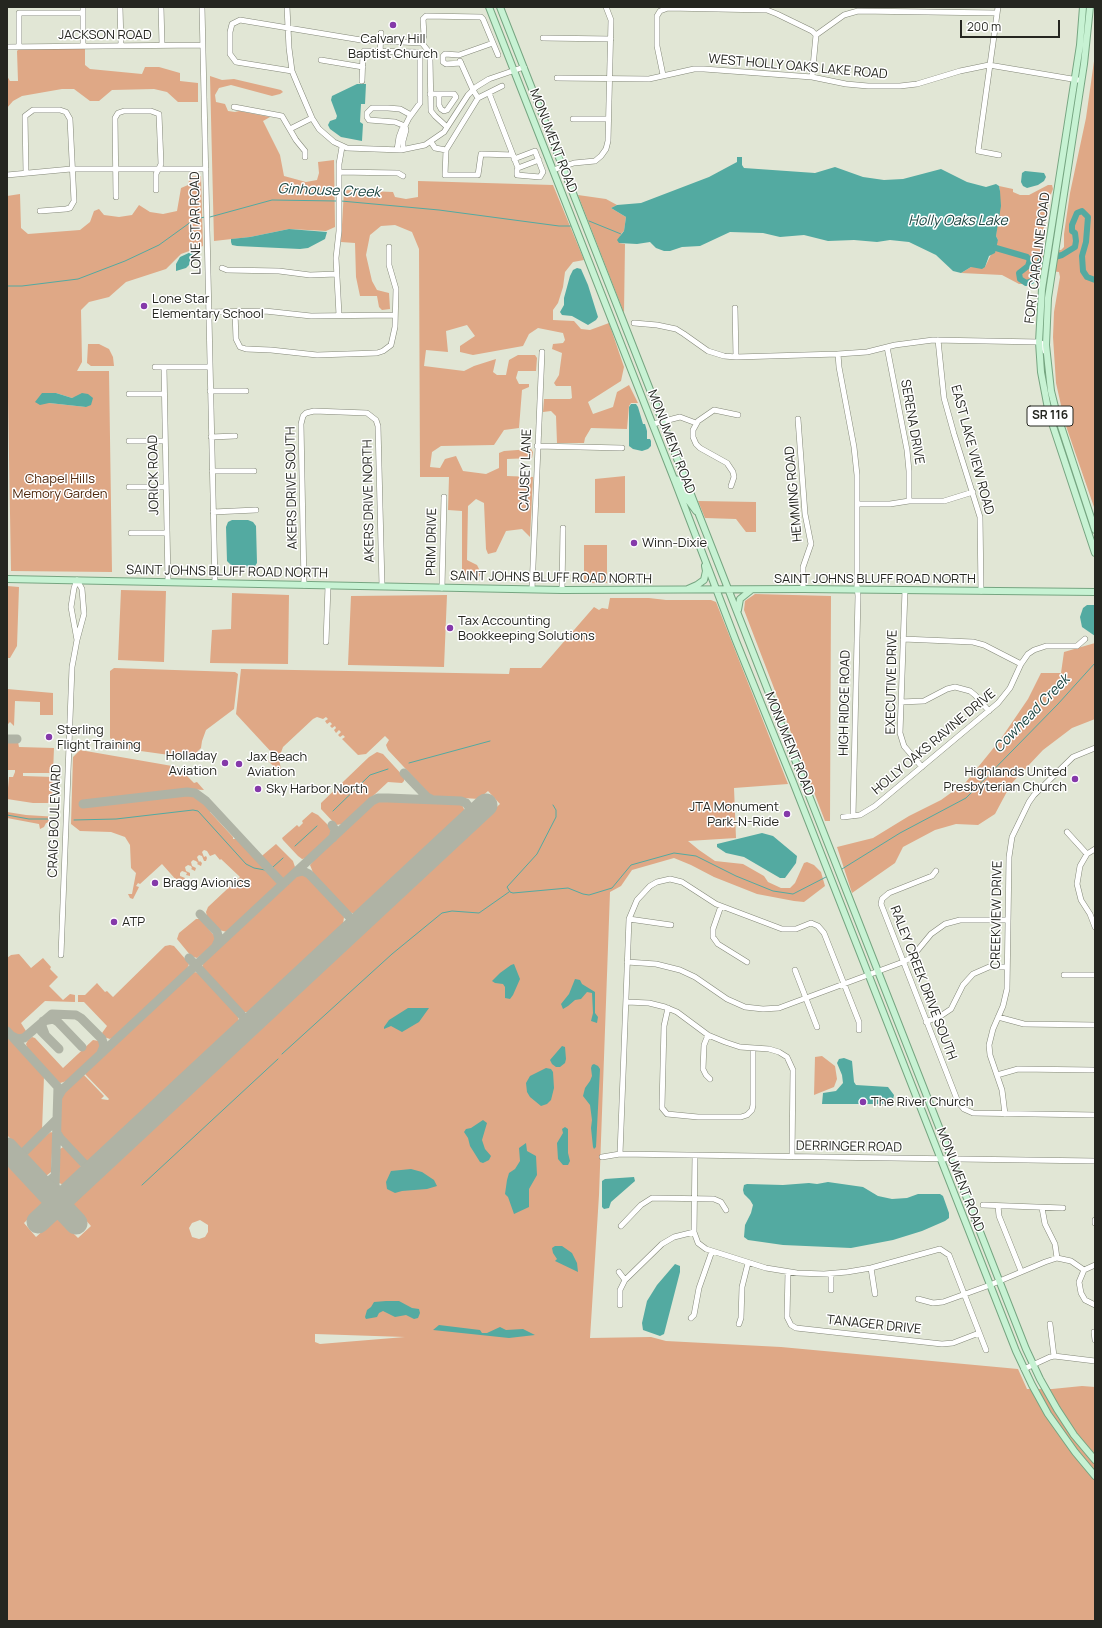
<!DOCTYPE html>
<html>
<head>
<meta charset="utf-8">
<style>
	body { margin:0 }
	#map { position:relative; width:1102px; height:1628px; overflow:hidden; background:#e1e6d5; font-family:Manrope,sans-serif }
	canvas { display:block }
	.frame { position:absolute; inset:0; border:8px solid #252620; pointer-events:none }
	.scale { position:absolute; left:960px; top:20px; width:100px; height:18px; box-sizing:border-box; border:2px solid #252620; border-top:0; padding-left:5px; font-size:12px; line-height:14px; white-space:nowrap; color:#252620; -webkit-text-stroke:3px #fff; paint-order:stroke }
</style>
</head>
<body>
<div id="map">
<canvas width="1102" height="1628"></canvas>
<div class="frame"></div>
<div class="scale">200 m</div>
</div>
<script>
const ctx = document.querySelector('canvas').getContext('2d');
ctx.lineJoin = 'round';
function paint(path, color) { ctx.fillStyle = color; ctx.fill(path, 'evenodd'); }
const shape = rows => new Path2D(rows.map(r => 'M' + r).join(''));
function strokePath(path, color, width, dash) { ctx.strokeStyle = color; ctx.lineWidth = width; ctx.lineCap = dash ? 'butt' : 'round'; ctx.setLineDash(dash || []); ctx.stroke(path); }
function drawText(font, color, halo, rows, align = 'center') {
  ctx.font = font + ' Manrope,sans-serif'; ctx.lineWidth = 3; ctx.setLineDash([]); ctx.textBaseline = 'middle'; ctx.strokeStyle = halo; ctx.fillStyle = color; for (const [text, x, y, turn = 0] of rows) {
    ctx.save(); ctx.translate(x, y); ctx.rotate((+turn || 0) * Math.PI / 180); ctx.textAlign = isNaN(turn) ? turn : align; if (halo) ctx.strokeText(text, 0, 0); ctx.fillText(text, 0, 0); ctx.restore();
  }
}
paint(shape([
	[19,49,85,49,85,65,90,69,142,74,145,67,159,67,180,73,180,81,198,83,198,102,178,102,167,92,154,89,112,90,99,101,90,101,74,89,62,89,22,96,13,101,7,108,7,76,10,81,18,81,17,51],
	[1095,54,1095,510,1065,423,1056,383,1053,337,1054,312,1060,277,1059,272,1041,270,1036,274,1034,282,1027,284,1019,284,1002,275,961,273,971,267,985,267,998,240,996,236,1000,191,999,186,1013,189,1013,192,1020,195,1029,195,1048,185,1052,185,1053,189,1051,194,1049,195,1041,247,1043,249,1061,250,1064,247,1064,234,1070,193,1086,118],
	[210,76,222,80,234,79,281,90,283,92,280,94,272,96,231,85,219,88,215,95,216,102,225,104,228,111,235,112,239,111,270,117,263,121,280,155,284,176,306,182,317,180,319,173,318,162,334,160,335,227,326,231,289,229,250,237,214,241],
	[190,176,201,176,203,246,181,254,166,269,126,282,109,297,89,302,81,310,82,362,77,371,109,371,112,572,11,571,7,339,7,196,20,194,21,228,28,234,80,230,90,222,94,211,99,209,104,215,119,217,132,215,139,205,150,212,163,214,177,211,181,188,188,185],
	[56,393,72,398,80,396,86,407,49,403],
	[418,181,553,185,584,260,573,262,565,272,563,287,558,303,553,310,553,320,574,321,581,329,590,330,609,323,624,367,621,381,588,402,593,414,613,407,617,392,629,385,638,403,631,403,629,406,627,429,591,428,585,438,584,443,557,443,556,416,551,411,543,412,544,399,570,399,572,398,571,386,556,386,554,383,559,375,562,353,552,349,553,344,563,343,565,340,563,333,538,328,529,334,523,346,473,355,460,352,460,346,475,336,467,325,446,331,448,352,426,350,424,366,464,371,474,366,496,359,493,372,497,375,506,375,509,360,518,355,535,355,537,358,536,371,518,371,516,378,519,384,529,384,529,387,522,390,519,428,504,430,494,445,441,446,432,452,430,467,440,468,445,459,456,456,463,471,486,474,499,468,499,453,504,451,531,449,533,452,532,458,507,459,507,476,533,477,530,537,522,529,506,531,496,552,488,554,486,549,484,503,476,499,468,506,467,560,477,565,481,573,478,579,462,577,462,511,448,510,449,477,420,477,419,249,412,232,395,225,381,226,370,235,366,255,372,281,377,290,389,293,390,309,382,310,379,307,377,296,360,296,356,277,355,243,341,242,344,190,393,192,395,197,406,199,418,197],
	[578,195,606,199,617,205,611,208,626,217,624,231,621,234,619,243,625,244,624,313],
	[88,344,99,344,109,349,113,357,114,366,91,366,87,363],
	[625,476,625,513,595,513,595,479],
	[698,501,756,502,756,532,746,532,736,519,705,518],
	[584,545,607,545,607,583,584,583],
	[7,586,19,587,17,646,10,658,7,658],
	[121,590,166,591,164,662,118,660],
	[232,593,289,595,288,664,210,663,212,630,231,629],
	[755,594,831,596,830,821,825,821,744,610,745,601],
	[447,595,444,667,348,665,351,596],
	[610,598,649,598,666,600,711,600,716,602,788,784,734,788,736,838,688,841,699,850,715,861,743,864,764,876,768,882,781,888,790,888,795,883,804,863,807,862,814,865,821,872,825,886,804,902,794,901,757,894,714,877,691,865,674,858,632,870,621,886,610,892,599,1195,590,1338,651,1337,666,1341,781,1347,1018,1369,1027,1389,1052,1389,1082,1386,1095,1387,1095,1621,7,1621,7,1163,42,1201,42,1205,24,1223,36,1237,56,1219,59,1219,78,1238,91,1226,74,1207,74,1203,500,804,488,791,479,799,431,796,388,750,386,745,389,740,385,736,366,754,358,755,342,739,345,737,343,735,340,737,338,735,341,732,339,730,336,733,334,730,336,728,335,726,332,728,330,726,332,724,330,722,327,724,325,721,328,719,326,717,323,719,317,717,313,719,283,747,279,758,281,770,280,772,268,761,274,755,236,714,241,669,509,674,510,668,541,668,594,607,599,610,602,608,608,609],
	[200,1220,208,1225,208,1232,205,1237,199,1239,192,1237,189,1228,192,1223],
	[315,1334,405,1337,320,1344,315,1342],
	[1095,643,1095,719,1072,728,1043,750,1011,784,995,814,978,825,956,824,935,830,903,847,895,863,852,893,837,847,873,838,909,816,941,800,966,782,1000,740,1028,699,1041,673,1061,673,1064,652],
	[114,668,235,672,238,674,234,709,206,730,202,741,201,748,191,758,119,748,110,738,110,671],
	[7,689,53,693,53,715,40,715,40,702,15,701,14,726,10,722,7,725],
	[11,742,18,742,19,747,54,748,53,773,23,773,23,776,53,777,52,803,33,803,7,799,9,777,13,777,15,772,15,770,8,770,7,765,7,743],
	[80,750,178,767,194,783,197,782,204,790,187,789,83,802,83,807,158,798,201,794,205,796,215,806,210,812,233,837,233,839,238,839,257,860,276,844,293,861,295,867,293,871,227,932,219,930,207,916,206,912,208,907,240,877,221,859,220,860,215,854,210,856,207,851,204,850,202,852,204,857,206,856,207,858,206,861,204,861,202,856,199,855,197,857,199,862,200,861,202,863,201,866,197,864,198,863,196,861,193,860,191,862,192,866,196,868,195,871,191,869,192,868,191,866,188,865,185,867,186,871,190,873,190,876,186,875,187,873,185,872,182,871,180,873,180,876,185,878,184,882,178,882,162,864,140,884,138,883,136,886,139,887,133,899,130,898,128,894,132,894,136,873,131,868,130,845,125,837,111,832,80,831,71,824,73,757],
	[377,752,383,754,404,777,404,781,402,783,388,782,343,824,336,825,321,809,321,803,369,757],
	[378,801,461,803,465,811,356,913,352,913,349,912,314,875,310,865,317,856,374,803],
	[7,812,26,815,58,817,59,820,46,823,44,827,40,829,39,824,7,818],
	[312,812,318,815,330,827,331,834,307,858,302,859,298,856,283,840,282,838,297,825,299,827,303,823,302,821],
	[299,874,306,876,334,904,344,917,343,925,250,1012,243,1012,204,970,202,967,204,962],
	[196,919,200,919,203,922,216,938,214,945,197,958,191,956,177,939,179,933],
	[170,945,174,946,187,961,189,964,187,969,114,1037,110,1039,104,1037,102,1033,107,1026,84,1002,78,1002,78,995,85,995,97,983,105,992,107,991,113,997,165,946],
	[19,954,31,968,43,958,51,967,50,969,58,977,49,986,63,1000,70,994,75,995,75,1002,45,1001,21,1023,26,1031,23,1035,19,1036,13,1033,7,1027,7,958,11,955],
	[195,972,200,974,236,1012,238,1016,239,1022,89,1162,84,1160,61,1136,61,1096,83,1074,104,1096,101,1099,108,1100,109,1099,84,1073,191,974],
	[7,1035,44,1076,42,1131,23,1149,20,1149,7,1135],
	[32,1037,35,1038,63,1068,93,1040,99,1041,101,1046,98,1053,70,1079,67,1081,60,1083,56,1080,28,1050,26,1044,28,1040],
	[822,1056,835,1066,837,1079,834,1087,814,1095,815,1057],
	[51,1132,53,1133,51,1172,46,1176,27,1156,28,1152,48,1134],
	[63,1147,80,1164,81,1167,81,1170,64,1185,59,1183,59,1181,60,1149]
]), '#dfa886');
paint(shape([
	[357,84,366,84,365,104,361,104,360,122,363,124,362,141,341,137,330,129,328,125,330,121,336,119,337,116,331,100,332,96],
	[737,157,742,157,742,165,744,168,815,173,835,167,863,177,884,180,903,179,941,169,967,182,986,187,996,184,999,186,1000,191,1001,206,996,236,998,240,995,253,989,256,985,267,982,269,971,267,961,273,953,271,936,255,909,242,890,240,877,242,854,240,828,241,804,235,780,237,763,233,730,232,700,246,682,247,670,251,664,251,656,248,650,242,637,244,619,243,617,240,624,231,626,217,611,208,617,205,641,203,709,177,737,162],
	[1025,171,1044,173,1046,177,1044,181,1038,185,1027,188,1023,186,1021,182,1022,173],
	[289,229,327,232,325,239,308,248,300,249,237,246,232,245,231,242,231,239,250,237],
	[193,251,195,253,194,258,190,259,190,264,186,268,176,271,176,264,180,257],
	[577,268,581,269,588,285,598,317,596,320,588,325,572,316,562,315,560,312,564,305,564,298,570,276,573,270],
	[42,393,56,393,72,398,82,393,88,394,93,398,91,405,86,407,49,403,40,405,35,402],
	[631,404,636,404,638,407,643,424,645,424,647,431,647,439,650,439,651,441,651,446,648,449,642,451,633,449,629,446,629,407],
	[232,520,248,520,253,522,256,526,257,563,255,566,252,568,233,567,227,561,226,527,228,522],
	[1087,605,1095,605,1095,636,1082,627,1080,617,1083,608],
	[762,833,773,836,797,856,796,863,785,878,780,878,744,857,726,853,717,847,717,844],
	[514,964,520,979,513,995,510,999,505,998,505,987,503,984,495,983,492,981,500,973,511,965],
	[575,979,580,980,582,984,595,992,595,1013,598,1017,597,1023,591,1021,593,1013,592,993,587,992,581,999,575,1000,568,1006,563,1009,561,1004,569,994],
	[408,1008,429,1008,419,1022,402,1032,391,1026,384,1029,384,1027,389,1020],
	[562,1046,565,1047,566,1059,565,1063,560,1067,556,1067,552,1064,550,1060],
	[844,1058,852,1061,854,1082,856,1085,888,1087,894,1095,893,1100,883,1104,822,1104,823,1093,836,1091,843,1083,842,1075,837,1063,839,1059],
	[594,1064,598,1066,600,1069,596,1147,594,1149,593,1147,591,1128,592,1120,590,1105,583,1096,585,1088,590,1081,592,1076,591,1068,592,1065],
	[546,1068,551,1069,553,1072,554,1088,551,1100,547,1104,541,1106,530,1097,527,1092,526,1083,530,1076],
	[483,1120,487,1123,482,1140,485,1149,491,1156,489,1160,483,1163,480,1162,470,1146,468,1138,464,1132,466,1129,471,1128],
	[565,1127,568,1129,568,1153,570,1161,568,1165,563,1165,558,1159,557,1143,563,1133,562,1129],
	[526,1143,527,1151,536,1156,537,1175,529,1189,529,1207,514,1214,508,1197,505,1194,507,1180,509,1173,515,1169,520,1161,519,1148],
	[411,1169,422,1172,434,1180,437,1186,427,1189,402,1191,395,1193,387,1189,386,1182,391,1171],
	[634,1177,635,1181,611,1202,609,1208,604,1209,602,1207,602,1181,605,1179],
	[828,1182,863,1187,878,1196,892,1199,907,1198,918,1194,940,1194,943,1196,949,1213,949,1218,945,1221,922,1231,893,1240,851,1248,783,1245,748,1240,744,1237,745,1225,751,1213,753,1205,750,1200,744,1194,743,1190,744,1185,747,1184,783,1185,809,1183,817,1184],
	[555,1246,562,1246,572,1253,577,1263,578,1272,555,1261,557,1259,553,1253,552,1248],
	[675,1264,680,1266,680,1272,664,1334,660,1336,643,1330,642,1323,647,1301,657,1285],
	[386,1301,399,1301,412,1308,419,1309,420,1313,418,1318,414,1319,406,1315,395,1317,383,1311,379,1313,377,1317,366,1319,365,1317,367,1310,371,1307,374,1302],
	[439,1325,480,1330,482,1333,487,1333,500,1327,506,1330,523,1329,535,1335,509,1338,433,1330]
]), '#53aaa1');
strokePath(shape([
	[341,201,439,210,559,226,571,226],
	[210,217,272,200,336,201],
	[589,221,621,234],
	[7,286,22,286,78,279,125,261,159,245,195,219,205,217],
	[409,763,490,741],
	[553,805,556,810,556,817,537,854,507,887,510,892,513,893,568,888,583,894,589,895,612,888,631,865,674,853,696,856,736,876,773,891,793,894,826,877],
	[333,811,370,775,388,769],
	[7,815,29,819,58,819],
	[74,820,116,819,193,810,198,811,246,864,254,868,265,870],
	[295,846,317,826],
	[273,867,283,858],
	[842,869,900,833,966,798,1058,704,1095,663],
	[282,1054,392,954,442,913,452,911,479,913,509,892],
	[142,1185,278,1059]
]), '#53aaa1', 1);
strokePath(shape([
	[996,248,1027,257,1030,260,1028,266,1019,273,1020,279,1026,283,1032,281,1040,261,1062,255,1075,247,1076,241,1075,233,1072,231,1072,225,1077,213,1082,211,1088,217,1086,242,1082,256,1083,271,1087,277,1095,280]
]), '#53aaa1', 6);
strokePath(shape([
	[7,739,17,739],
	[404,773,427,797,431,799],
	[83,804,187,792,195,793,206,801,283,884],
	[332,825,335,830,333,838],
	[295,873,303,871,309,874,357,925],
	[200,914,217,932,219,939,216,946],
	[189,958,250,1024],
	[7,1031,58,1087,55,1186,63,1199],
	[41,1031,59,1049],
	[45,1034,42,1026,43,1021,53,1019,58,1022,82,1047],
	[12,1036,18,1039,24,1038,52,1014,76,1015,81,1018,102,1039,104,1046,101,1053],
	[58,1097,62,1090,372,801,378,798,388,798,461,801,466,803,469,807,469,821],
	[57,1133,60,1138,92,1172],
	[9,1152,19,1154,24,1152,57,1119],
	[39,1183,49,1181,55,1176]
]), '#afb3a5', 9);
strokePath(shape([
	[7,1149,76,1223],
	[38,1222,486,805]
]), '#afb3a5', 23);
const minor = shape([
	[83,7,83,46],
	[120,7,121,45],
	[161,7,162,45],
	[202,7,215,583],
	[287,7,289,48,292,71,297,83,312,118,319,129,334,142,347,148,401,150,425,145,444,132,468,95,476,87,489,79,524,67],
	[998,7,978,151,999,155],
	[816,35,844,15,858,11,997,13],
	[543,38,611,39],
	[422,43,424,35,423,19,426,16,481,17,483,19,498,55],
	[7,47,202,45],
	[19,47,19,13,83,13],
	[380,52,381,33],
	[321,60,363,67],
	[460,61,473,90,478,98],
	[461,63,446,64,443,62,443,56,445,54,459,55,493,43],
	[292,71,236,62,230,54,230,32,232,24,240,20,361,40,422,43,429,52,430,59,431,111,435,116,447,127],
	[663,75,657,46,657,16,660,11,668,8,767,10,777,14,812,31,816,35,812,77],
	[557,78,649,79,694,69,704,69,812,77,846,84,868,86,900,86,917,84,960,71,989,65,1078,80],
	[362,81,363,53,364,51,416,52,420,54,420,103,409,118,405,126,402,129,399,137,397,150],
	[502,86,478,98,446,150,445,175,478,175,481,154,513,155],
	[489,93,518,168],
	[430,94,454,94,456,97,447,110,444,111,441,109,439,105,439,94],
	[234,107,282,116,296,140,305,151,305,157],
	[573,119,608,119],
	[405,126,395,122,369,120,367,117,367,113,372,108,388,108,400,109,411,115],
	[290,129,312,118],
	[431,142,435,148,446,150],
	[403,149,403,141,406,130,405,126],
	[514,159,535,151,543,172,540,177,517,175,517,170,518,168,539,160],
	[553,170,574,163,595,161,601,156,606,149,608,141,611,20,606,7],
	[339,172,398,173,403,176],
	[26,173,25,116,33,110,60,110,66,112,70,119,74,201,70,208,66,209,40,211],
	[7,175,71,169,206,169],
	[116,197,115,118,118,113,124,111,151,111,159,114,161,164,156,174,156,190],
	[222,268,227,270,279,271,310,275,337,274],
	[735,308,736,357],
	[209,312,265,311,311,316,395,315],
	[235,312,236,339,240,347,246,349,271,350,317,355,377,353,383,351,391,345,395,327,396,289,389,265,389,247],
	[339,315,336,258,339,231,339,164,342,147],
	[634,323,657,325,676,329,684,334,708,351,724,356,736,357,838,354,867,352,895,345,933,340,1039,342,1043,344,1045,351],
	[938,340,944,398,954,434,980,517,981,591],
	[887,347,907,450,909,471,909,501],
	[838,354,839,367,854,447,857,475,857,586,858,596,853,816],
	[155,367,209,367],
	[164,368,168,582],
	[210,391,246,391],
	[129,394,164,394],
	[798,419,805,514,811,544,803,567,803,589],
	[653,424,680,417,696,423],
	[211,437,235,436],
	[129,441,165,441],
	[537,446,622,448],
	[212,471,254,471],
	[731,486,734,477,733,472,727,463,700,448,696,444,693,437,693,430,698,421,714,410,738,415],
	[129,487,166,487],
	[857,504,890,504,909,501,944,501,973,492],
	[213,512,256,510],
	[131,533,167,533],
	[77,580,82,589,84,614,77,640,71,607,74,588,77,580],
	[304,585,301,424,303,416,306,413,314,411,367,413,376,420,378,426,382,586],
	[442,588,444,497],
	[532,589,542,352],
	[562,590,563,528],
	[905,590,900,733,904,746,922,767],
	[903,639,973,642,984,645,1021,664],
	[326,642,328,586],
	[901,702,924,701,947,689,955,687,970,691,975,695,989,711],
	[843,817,860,815,875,806,998,703,1010,688,1021,664,1028,654,1034,650,1046,646,1077,646,1085,639],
	[1067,832,1087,854],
	[1095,849,1087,854,1080,866,1077,884,1081,900,1090,914,1095,927],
	[936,871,932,876,889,893,882,899,881,904,958,1102,964,1109,973,1113,1095,1115],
	[721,906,713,929,713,937,718,944,747,962],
	[629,919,671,925],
	[61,955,72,667,77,640],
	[627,962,656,964,680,970,695,977,727,999,745,1007,763,1009,779,1008,903,962,912,957,931,934,945,924,960,920,1008,920],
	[795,970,817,1027],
	[1064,975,1095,975],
	[627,1002,649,1003,665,1007,677,1012,708,1035,725,1042,740,1047,769,1049,779,1052,787,1057,793,1070,792,1157],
	[668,1008,664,1026,662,1106,662,1108,667,1114,698,1117,741,1117,747,1115,752,1110,753,1105,753,1048],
	[998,1017,1024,1024,1095,1025],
	[926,1022,942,1015,951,1009,963,985,973,974,989,967,1007,967],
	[708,1035,704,1045,703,1069,706,1075,710,1079],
	[997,1075,1018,1069,1093,1070],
	[1005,1114,1002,1090,990,1055,989,1045,993,1029,1003,1006,1007,989,1009,857,1012,837,1029,802,1034,795,1073,757,1095,748],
	[620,1154,629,919,637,900,650,886,657,882,670,879,682,882,716,904,782,929,796,929,811,923,818,926,824,933,859,1022,859,1030],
	[695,1156,694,1232,698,1243,706,1249,766,1268,797,1273,824,1274,847,1272,871,1268,940,1249,949,1255,986,1350],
	[602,1157,620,1154,1095,1161],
	[983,1205,1063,1208],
	[998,1206,999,1216,1021,1271],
	[1042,1208,1045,1224,1055,1244,1057,1258],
	[1095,1220,1095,1223],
	[621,1226,641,1205,652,1198,714,1199,721,1202,726,1210],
	[871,1268,875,1294],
	[1084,1270,1079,1282,1081,1293,1085,1300,1095,1305],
	[1084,1270,1095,1265],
	[619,1272,625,1280],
	[788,1272,787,1317,791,1325,796,1328,942,1344,953,1343,979,1333],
	[831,1274,831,1290],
	[918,1299,933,1303,943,1302,990,1285,1045,1262,1057,1258,1071,1261,1084,1270],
	[620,1305,620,1290,625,1280,662,1244,674,1237,694,1232],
	[691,1318,694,1315,699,1288,712,1251],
	[739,1324,741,1318,742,1287,748,1263],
	[1050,1324,1054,1356],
	[1094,1332,1095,1340],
	[1024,1369,1050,1357,1054,1356,1095,1361]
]);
const major = shape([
	[489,7,674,479,736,641,793,782,1016,1351,1032,1385,1048,1414,1075,1452,1095,1476],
	[500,7,1026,1349,1040,1379,1057,1409,1074,1435,1095,1460],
	[1083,7,1080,45,1042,289,1039,342,1041,372,1049,414,1095,553],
	[1090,7,1084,64,1048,298,1046,345,1051,391,1056,411,1095,530],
	[674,479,680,480,688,500,696,511],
	[7,579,562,590,803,589,1095,592],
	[688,589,697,585,704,580,706,571,705,566],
	[738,610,740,599,750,591]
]);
strokePath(minor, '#838778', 6);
strokePath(major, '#76a581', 8);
strokePath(minor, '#fff', 5);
strokePath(major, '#c7f2d3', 6);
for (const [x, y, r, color] of [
	[393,25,4,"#8539aa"],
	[144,306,4,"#8539aa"],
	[634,543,4,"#8539aa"],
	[450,628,4,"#8539aa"],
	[49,737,4,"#8539aa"],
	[225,763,4,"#8539aa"],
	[239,764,4,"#8539aa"],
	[1075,779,4,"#8539aa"],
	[258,789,4,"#8539aa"],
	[787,814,4,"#8539aa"],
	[155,883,4,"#8539aa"],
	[114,922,4,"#8539aa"],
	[863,1102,4,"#8539aa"]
]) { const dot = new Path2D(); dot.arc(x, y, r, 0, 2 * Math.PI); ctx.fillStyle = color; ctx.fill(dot); strokePath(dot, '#fff', 1.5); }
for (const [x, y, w] of [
	[1050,416,46]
]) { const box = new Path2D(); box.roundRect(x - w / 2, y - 10, w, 20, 3); ctx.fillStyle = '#fff'; ctx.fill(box); strokePath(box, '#252620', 1); }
drawText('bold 12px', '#252620', null, [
	["SR 116",1050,416]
]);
drawText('13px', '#252620', '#fff', [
	["JACKSON ROAD",105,35],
	["WEST HOLLY OAKS LAKE ROAD",798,67,5],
	["MONUMENT ROAD",553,141,69],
	["LONE STAR ROAD",196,223,-91],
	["FORT CAROLINE ROAD",1038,258,-83],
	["SERENA DRIVE",912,422,80],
	["MONUMENT ROAD",671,442,69],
	["EAST LAKE VIEW ROAD",972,450,75],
	["CAUSEY LANE",526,470,-88],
	["JORICK ROAD",154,475,-91],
	["AKERS DRIVE SOUTH",292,488,-91],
	["HEMMING ROAD",794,494,-95],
	["AKERS DRIVE NORTH",369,501,-91],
	["PRIM DRIVE",432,542,-89],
	["SAINT JOHNS BLUFF ROAD NORTH",227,572,1],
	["SAINT JOHNS BLUFF ROAD NORTH",551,578,1],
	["SAINT JOHNS BLUFF ROAD NORTH",875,579],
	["EXECUTIVE DRIVE",892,682,-89],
	["HIGH RIDGE ROAD",845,703,-89],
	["HOLLY OAKS RAVINE DRIVE",934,742,-40],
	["MONUMENT ROAD",789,744,68],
	["CRAIG BOULEVARD",55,821,-88],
	["CREEKVIEW DRIVE",997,915,-89],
	["RALEY CREEK DRIVE SOUTH",923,983,69],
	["DERRINGER ROAD",849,1147,1],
	["MONUMENT ROAD",960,1180,69],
	["TANAGER DRIVE",874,1325,6]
]);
drawText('13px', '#252620', '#fff', [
	["Calvary Hill",393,39,"center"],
	["Baptist Church",393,54,"center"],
	["Lone Star",152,299],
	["Elementary School",152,314],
	["Winn-Dixie",642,543],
	["Tax Accounting",458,621],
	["Bookkeeping Solutions",458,636],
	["Sterling",57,730],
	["Flight Training",57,745],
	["Holladay",217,756,"right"],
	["Aviation",217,771,"right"],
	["Jax Beach",247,757],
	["Aviation",247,772],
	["Highlands United",1067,772,"right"],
	["Presbyterian Church",1067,787,"right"],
	["Sky Harbor North",266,789],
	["JTA Monument",779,807,"right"],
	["Park-N-Ride",779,822,"right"],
	["Bragg Avionics",163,883],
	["ATP",122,922],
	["The River Church",871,1102]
], 'left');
drawText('13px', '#4d260b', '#fff', [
	["Chapel Hills",60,479],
	["Memory Garden",60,494]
]);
drawText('italic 14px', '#1b443f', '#fff', [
	["Ginhouse Creek",329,191,2],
	["Holly Oaks Lake",958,221],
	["Cowhead Creek",1032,714,-46]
]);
</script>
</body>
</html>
